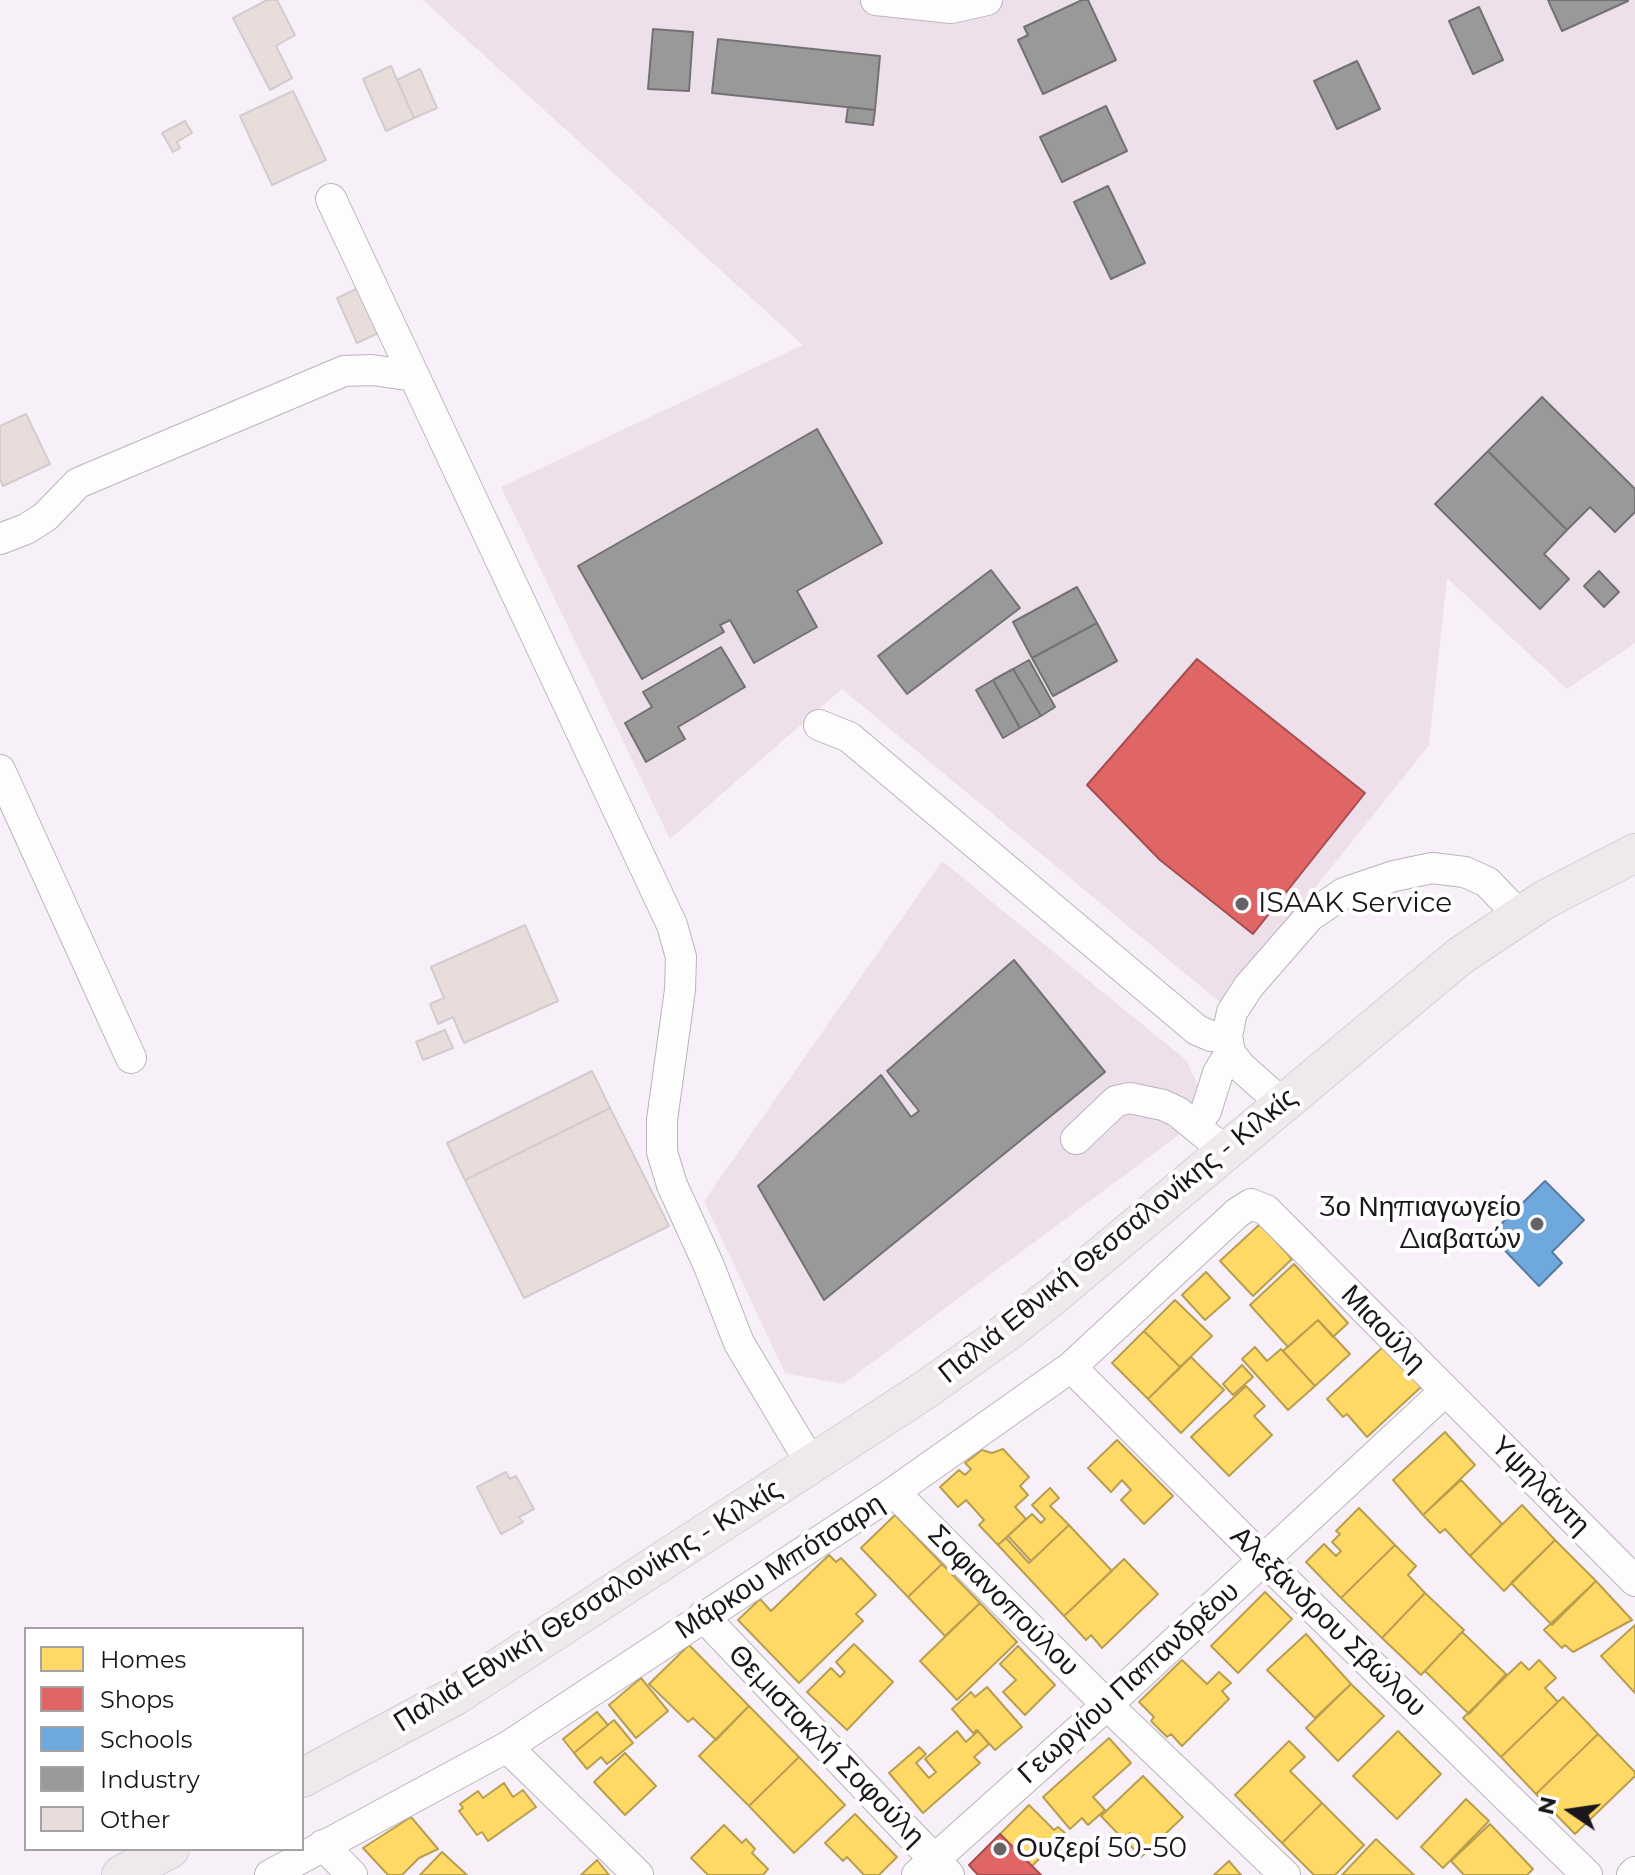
<!DOCTYPE html>
<html>
<head>
<meta charset="utf-8">
<style>
	body { margin:0 }
	#map { position:relative; width:1635px; height:1875px; overflow:hidden; background:#f7f0f8; font-family:Montserrat,sans-serif }
	canvas { display:block }
	.legend { position:absolute; left:24px; top:1627px; width:280px; height:224px; box-sizing:border-box; background:#fff; border:2px solid #a3a2a4; margin:0; padding:10px 14px; list-style:none; font-size:24px; color:#1a161b }
	.legend li { display:flex; align-items:center; gap:16px; height:40px }
	.legend b { width:40px; border:2px solid #a3a2a4 }
	.north { position:absolute; left:1531px; top:1771px; width:80px; height:80px; -webkit-text-stroke:6px #fff; paint-order:stroke; rotate:283deg; font-size:22px; font-weight:700; line-height:32px; text-align:center; color:#1a161b }
	.north::after { content:''; display:block; margin:auto; width:28px; height:36px; background:#1a161b; clip-path:polygon(50% 0,100% 100%,50% 72%,0 100%) }
</style>
</head>
<body>
<div id="map">
<canvas width="1635" height="1875"></canvas>
<ul class="legend">
<li><b style="height:22px;background:#ffd966"></b>Homes</li>
<li><b style="height:22px;background:#e06666"></b>Shops</li>
<li><b style="height:22px;background:#6fa8dc"></b>Schools</li>
<li><b style="height:22px;background:#999"></b>Industry</li>
<li><b style="height:22px;background:#e8dddb"></b>Other</li>
</ul>
<div class="north">N</div>
</div>
<script>
const ctx = document.querySelector('canvas').getContext('2d');
ctx.lineJoin = 'round';
function paint(path, color) { ctx.fillStyle = color; ctx.fill(path, 'evenodd'); }
const shape = rows => new Path2D(rows.map(r => 'M' + r).join(''));
function strokePath(path, color, width, dash) { ctx.strokeStyle = color; ctx.lineWidth = width; ctx.lineCap = dash ? 'butt' : 'round'; ctx.setLineDash(dash || []); ctx.stroke(path); }
function drawText(font, color, halo, rows, align = 'center') {
  ctx.font = font + ' Montserrat,sans-serif'; ctx.lineWidth = 8; ctx.setLineDash([]); ctx.textBaseline = 'middle'; ctx.strokeStyle = halo; ctx.fillStyle = color; for (const [text, x, y, turn = 0] of rows) {
    ctx.save(); ctx.translate(x, y); ctx.rotate((+turn || 0) * Math.PI / 180); ctx.textAlign = isNaN(turn) ? turn : align; if (halo) ctx.strokeText(text, 0, 0); ctx.fillText(text, 0, 0); ctx.restore();
  }
}
paint(shape([
	[423,0,1635,0,1635,643,1567,689,1447,578,1429,745,1222,1004,842,689,670,839,501,487,803,345],
	[942,861,1186,1060,1201,1091,1180,1134,843,1384,785,1373,704,1201]
]), '#ede0eb');
const homes = shape([
	[1260,1224,1292,1259,1253,1296,1220,1261,1260,1224],
	[1294,1264,1348,1323,1333,1337,1318,1320,1288,1347,1250,1305,1294,1264],
	[1206,1272,1230,1298,1205,1320,1182,1295,1206,1272],
	[1175,1300,1212,1336,1180,1367,1144,1331,1175,1300],
	[1318,1320,1350,1354,1315,1386,1283,1351,1318,1320],
	[1144,1331,1180,1367,1148,1399,1112,1363,1144,1331],
	[1384,1346,1421,1387,1367,1437,1347,1414,1343,1417,1327,1399,1384,1346],
	[1255,1347,1267,1361,1281,1349,1315,1386,1288,1410,1242,1359,1255,1347],
	[1191,1357,1224,1390,1181,1433,1148,1399,1191,1357],
	[1242,1365,1253,1377,1233,1395,1223,1384,1242,1365],
	[1246,1386,1265,1406,1254,1416,1272,1435,1229,1476,1191,1437,1246,1386],
	[1445,1432,1475,1465,1423,1515,1393,1480,1445,1432],
	[1117,1440,1173,1496,1144,1524,1121,1500,1131,1490,1122,1480,1111,1492,1088,1468,1117,1440],
	[1003,1449,1029,1477,1020,1486,1028,1495,1015,1507,1026,1519,998,1545,979,1525,984,1520,966,1500,958,1507,940,1487,959,1470,965,1475,971,1469,965,1463,982,1450,992,1453,1003,1449],
	[1461,1480,1502,1524,1470,1556,1445,1529,1440,1533,1423,1515,1461,1480],
	[1050,1488,1059,1498,1050,1506,1069,1525,1031,1561,1008,1536,1032,1514,1041,1523,1045,1519,1032,1505,1050,1488],
	[1522,1505,1555,1540,1504,1591,1470,1556,1522,1505],
	[1359,1508,1395,1545,1341,1598,1306,1562,1324,1544,1336,1556,1341,1551,1332,1542,1340,1534,1336,1531,1359,1508],
	[895,1515,942,1564,908,1597,861,1548,895,1515],
	[1069,1525,1112,1571,1064,1616,998,1545,1006,1538,1029,1563,1069,1525],
	[1555,1540,1596,1581,1552,1625,1511,1583,1555,1540],
	[1395,1545,1416,1566,1408,1575,1425,1593,1382,1638,1341,1598,1395,1545],
	[829,1555,836,1562,841,1558,876,1595,856,1614,863,1621,799,1683,738,1620,760,1599,771,1611,829,1555],
	[1124,1559,1158,1594,1102,1648,1091,1635,1086,1640,1064,1616,1124,1559],
	[942,1564,980,1603,945,1636,908,1597,942,1564],
	[1596,1581,1632,1620,1573,1652,1565,1645,1562,1648,1544,1630,1596,1581],
	[1265,1592,1292,1619,1238,1673,1211,1646,1265,1592],
	[1425,1593,1464,1630,1421,1675,1382,1638,1425,1593],
	[980,1603,1017,1642,957,1700,920,1661,980,1603],
	[1635,1625,1635,1693,1601,1656,1635,1625],
	[1462,1632,1506,1674,1469,1714,1425,1671,1462,1632],
	[1306,1634,1351,1684,1315,1718,1267,1670,1306,1634],
	[854,1644,893,1682,847,1730,807,1692,831,1668,840,1677,845,1672,836,1662,854,1644],
	[689,1645,749,1706,716,1740,693,1718,688,1722,649,1684,689,1645],
	[1018,1646,1055,1685,1025,1715,1003,1692,1016,1680,1000,1664,1018,1646],
	[1182,1660,1207,1684,1219,1672,1231,1683,1222,1691,1229,1699,1182,1746,1171,1734,1167,1737,1151,1721,1154,1717,1139,1702,1182,1660],
	[1539,1660,1556,1678,1545,1688,1558,1702,1501,1757,1463,1718,1521,1662,1529,1670,1539,1660],
	[641,1678,668,1711,636,1738,609,1705,641,1678],
	[1351,1684,1384,1716,1338,1761,1306,1728,1351,1684],
	[987,1687,1022,1727,995,1750,977,1730,973,1733,952,1709,971,1692,975,1697,987,1687],
	[1563,1697,1598,1734,1536,1794,1501,1757,1563,1697],
	[749,1706,799,1757,749,1806,699,1756,749,1706],
	[597,1712,608,1725,574,1753,563,1739,597,1712],
	[614,1720,633,1743,607,1764,601,1757,587,1769,574,1753,614,1720],
	[957,1731,966,1742,978,1731,989,1744,974,1757,980,1763,923,1813,889,1773,919,1747,926,1754,916,1763,929,1778,936,1772,925,1759,957,1731],
	[1398,1731,1441,1774,1397,1819,1353,1776,1398,1731],
	[1598,1734,1635,1772,1635,1776,1575,1834,1536,1794,1598,1734],
	[1109,1738,1131,1763,1093,1797,1105,1810,1088,1825,1082,1818,1070,1829,1043,1797,1109,1738],
	[1289,1741,1305,1757,1290,1771,1322,1803,1282,1843,1235,1795,1289,1741],
	[625,1753,656,1786,625,1815,594,1782,625,1753],
	[799,1757,845,1805,794,1853,749,1806,799,1757],
	[1143,1776,1183,1817,1141,1857,1128,1843,1134,1837,1130,1833,1123,1839,1101,1816,1143,1776],
	[504,1783,513,1797,523,1790,536,1807,488,1841,482,1832,477,1835,459,1811,463,1808,460,1804,478,1791,483,1798,504,1783],
	[1466,1799,1489,1821,1443,1868,1421,1847,1466,1799],
	[1322,1803,1364,1845,1335,1875,1314,1875,1282,1843,1322,1803],
	[1029,1805,1054,1830,1058,1827,1065,1833,1032,1866,1000,1834,1029,1805],
	[855,1814,897,1857,879,1875,864,1875,847,1857,843,1861,825,1843,855,1814],
	[411,1817,438,1849,419,1858,402,1875,388,1875,363,1848,411,1817],
	[1490,1824,1533,1869,1527,1875,1464,1875,1451,1861,1490,1824],
	[724,1825,742,1843,746,1839,755,1849,752,1853,768,1869,763,1875,708,1875,691,1858,724,1825],
	[1376,1839,1414,1875,1342,1875,1376,1839],
	[442,1852,467,1875,420,1875,442,1852],
	[597,1860,609,1875,581,1875,597,1860],
	[1229,1861,1241,1875,1214,1875,1229,1861]
]);
paint(homes, '#ffd966');
strokePath(homes, '#ba9e50', 2);
const shops = shape([
	[1197,659,1365,793,1253,934,1160,860,1087,785,1197,659],
	[1000,1834,1041,1875,978,1875,969,1865,1000,1834]
]);
paint(shops, '#e06666');
strokePath(shops, '#a54e50', 2);
const schools = shape([
	[1545,1181,1584,1220,1552,1252,1562,1263,1539,1286,1490,1235,1545,1181]
]);
paint(schools, '#6fa8dc');
strokePath(schools, '#567ca2', 2);
const industry = shape([
	[1082,0,1088,0,1116,60,1043,94,1018,40,1028,35,1024,27,1082,0],
	[1548,0,1628,0,1628,1,1562,31,1548,0],
	[1479,7,1503,60,1473,74,1449,21,1479,7],
	[653,29,693,32,689,91,648,89,653,29],
	[718,39,880,56,875,110,712,93,718,39],
	[1357,61,1380,109,1337,129,1314,81,1357,61],
	[1106,106,1127,151,1062,182,1040,137,1106,106],
	[848,107,875,110,873,125,846,122,848,107],
	[1108,186,1145,263,1111,279,1074,202,1108,186],
	[1542,397,1635,489,1635,512,1615,532,1590,507,1567,530,1488,451,1542,397],
	[817,429,882,543,797,591,817,627,754,663,730,620,720,625,724,632,642,679,578,566,817,429],
	[1488,451,1567,530,1544,554,1569,579,1540,609,1435,504,1488,451],
	[991,570,1020,608,907,694,878,656,991,570],
	[1599,571,1619,592,1604,607,1584,586,1599,571],
	[1077,587,1097,623,1032,658,1013,622,1077,587],
	[1097,623,1117,661,1053,696,1032,658,1097,623],
	[721,647,745,687,678,727,685,739,646,762,625,723,652,707,643,692,721,647],
	[1029,660,1055,707,1041,716,1013,669,1029,660],
	[1013,669,1041,716,1020,728,993,680,1013,669],
	[993,680,1020,728,1003,738,976,690,993,680],
	[1014,960,1105,1072,824,1300,758,1186,881,1075,911,1117,919,1111,887,1071,1014,960]
]);
paint(industry, '#999');
strokePath(industry, '#737273', 2);
const building = shape([
	[267,0,277,0,295,35,276,46,292,78,270,90,233,18,267,0],
	[391,66,414,118,386,131,363,79,391,66],
	[420,69,437,108,414,118,397,80,420,69],
	[293,91,326,160,272,185,240,116,293,91],
	[185,121,192,133,177,142,180,148,173,152,162,133,185,121],
	[367,284,387,329,357,343,337,298,367,284],
	[26,414,50,464,3,486,0,479,0,426,26,414],
	[525,925,558,1001,464,1043,453,1017,438,1024,430,1004,444,998,431,967,525,925],
	[445,1030,453,1048,423,1060,416,1042,445,1030],
	[592,1071,610,1108,465,1180,447,1143,592,1071],
	[610,1108,669,1226,524,1298,465,1180,610,1108],
	[506,1472,510,1479,516,1476,534,1509,519,1517,523,1522,501,1534,477,1487,506,1472]
]);
paint(building, '#e8dddb');
strokePath(building, '#d2ccce', 2);
const minor = shape([
	[876,0,951,8,987,0],
	[331,199,672,925,681,957,680,990,662,1120,662,1152,672,1185,709,1266,739,1343,812,1465],
	[0,539,26,529,45,517,78,483,344,371,372,370,414,376],
	[819,725,849,737,1197,1030,1211,1036,1227,1036],
	[0,770,131,1058],
	[1284,1105,1241,1067,1230,1053,1227,1036,1232,1012,1249,986,1310,916,1344,893,1394,876,1432,868,1465,872,1487,882,1519,915],
	[1194,1125,1206,1111,1218,1073,1230,1053],
	[1076,1139,1116,1101,1130,1098,1163,1105,1178,1112,1225,1151],
	[1071,1367,1264,1560,1587,1875],
	[894,1492,1107,1705,1285,1875],
	[703,1616,949,1875],
	[507,1747,638,1875],
	[323,1845,352,1875],
	[270,1875,507,1747,894,1492,1071,1367,1237,1213,1251,1204,1266,1210,1635,1581],
	[917,1875,1107,1705,1444,1392],
	[1632,1875,1635,1872]
]);
const major = shape([
	[302,1778,455,1696,925,1390,1008,1331,1055,1294,1460,956,1544,900,1635,853],
	[121,1875,170,1849]
]);
strokePath(minor, '#b9b4ba', 32);
strokePath(major, '#d2cfd4', 40);
strokePath(minor, '#fefdfe', 30);
strokePath(major, '#f0e9eb', 38);
for (const [x, y, r, color] of [
	[1242,904,8,"#676268"],
	[1537,1224,8,"#676268"],
	[1000,1849,8,"#676268"]
]) { const dot = new Path2D(); dot.arc(x, y, r, 0, 2 * Math.PI); ctx.fillStyle = color; ctx.fill(dot); strokePath(dot, '#fff', 3); }
drawText('28px', '#1a161b', '#fff', [
	["ISAAK Service",1258,904],
	["3ο Νηπιαγωγείο",1521,1208,"right"],
	["Διαβατών",1521,1240,"right"],
	["Ουζερί 50-50",1016,1849]
], 'left');
drawText('28px', '#1a161b', '#fff', [
	["Παλιά Εθνική Θεσσαλονίκης - Κιλκίς",1118,1236,-39],
	["Μιαούλη",1383,1329,46],
	["Υψηλάντη",1540,1486,45],
	["Μάρκου Μπότσαρη",780,1567,-33],
	["Σοφιανοπούλου",1003,1601,45],
	["Παλιά Εθνική Θεσσαλονίκης - Κιλκίς",588,1606,-32],
	["Αλεξάνδρου Σβώλου",1328,1622,44],
	["Γεωργίου Παπανδρέου",1129,1683,-42],
	["Θεμιστοκλή Σοφούλη",826,1746,46]
]);
</script>
</body>
</html>
